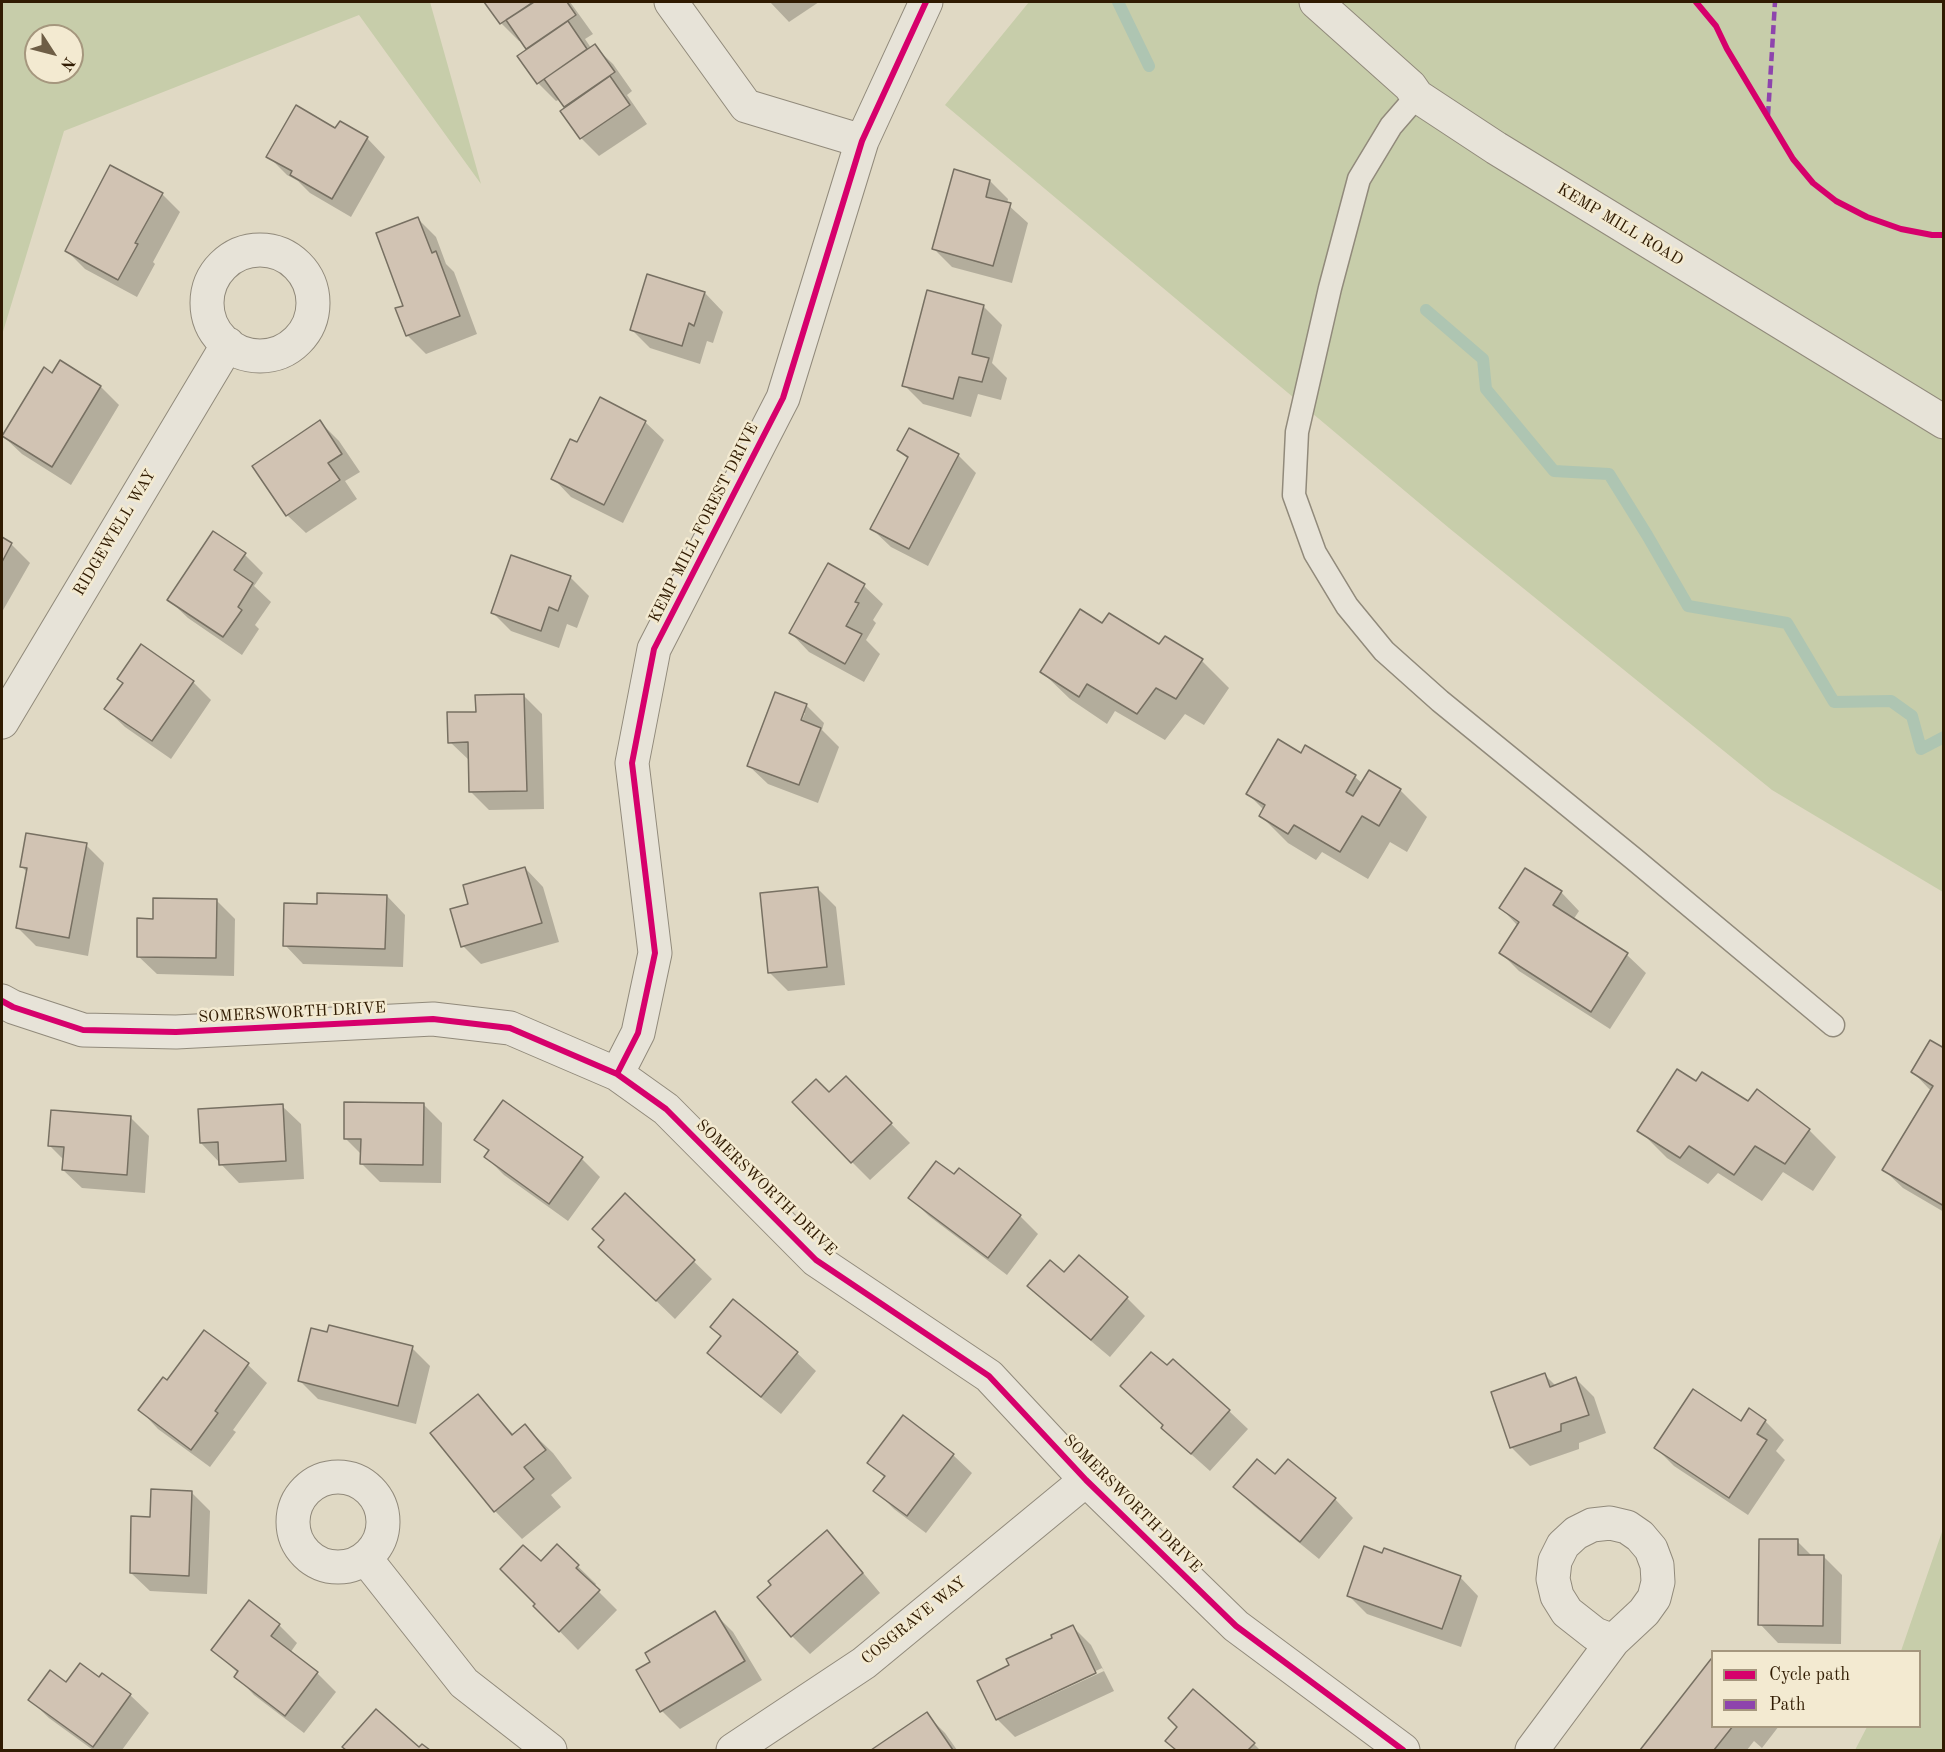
<!DOCTYPE html>
<html>
<head>
<meta charset="utf-8">
<style>
	body { margin:0 }
	#map { position:relative; width:1945px; height:1752px; overflow:hidden; background:#e0d9c4; font-family:"Old Standard TT",serif }
	canvas { display:block }
	.frame { position:absolute; inset:0; border:3px solid #301b02; pointer-events:none }
	.legend { position:absolute; left:1711px; top:1650px; width:210px; height:78px; box-sizing:border-box; background:#f3ead1; border:2px solid #a5977e; margin:0; padding:8px 10px; list-style:none; font-size:18px; color:#301b02 }
	.legend li { display:flex; align-items:center; gap:12px; height:30px }
	.legend b { width:30px; border:2px solid #a5977e }
	.north { position:absolute; left:24px; top:24px; width:60px; height:60px; box-sizing:border-box; background:#f3ead1; border:2px solid #a5977e; border-radius:50%; rotate:126deg; font-size:16px; font-weight:700; line-height:24px; text-align:center; color:#301b02 }
	.north::after { content:''; display:block; margin:auto; width:21px; height:27px; background:#6e5e46; clip-path:polygon(50% 0,100% 100%,50% 72%,0 100%) }
</style>
</head>
<body>
<div id="map">
<canvas width="1945" height="1752"></canvas>
<div class="frame"></div>
<ul class="legend">
<li><b style="height:8px;background:#d6006c"></b>Cycle path</li>
<li><b style="height:8px;background:#8e44ad"></b>Path</li>
</ul>
<div class="north">N</div>
</div>
<script>
const ctx = document.querySelector('canvas').getContext('2d');
ctx.lineJoin = 'round';
function paint(path, color) { ctx.fillStyle = color; ctx.fill(path, 'evenodd'); }
const shape = rows => new Path2D(rows.map(r => 'M' + r).join(''));
function strokePath(path, color, width, dash) { ctx.strokeStyle = color; ctx.lineWidth = width; ctx.lineCap = dash ? 'butt' : 'round'; ctx.setLineDash(dash || []); ctx.stroke(path); }
function drawText(font, color, halo, rows, align = 'center') {
  ctx.font = font + ' "Old Standard TT",serif'; ctx.lineWidth = 5; ctx.setLineDash([]); ctx.textBaseline = 'middle'; ctx.strokeStyle = halo; ctx.fillStyle = color; for (const [text, x, y, turn = 0] of rows) {
    ctx.save(); ctx.translate(x, y); ctx.rotate((+turn || 0) * Math.PI / 180); ctx.textAlign = isNaN(turn) ? turn : align; if (halo) ctx.strokeText(text, 0, 0); ctx.fillText(text, 0, 0); ctx.restore();
  }
}
paint(shape([
	[2,2,430,2,481,184,359,15,64,131,2,335],
	[36,36,72,36,72,72,36,72],
	[1029,2,1943,2,1943,892,1772,790,1449,528,945,105],
	[1943,1529,1943,1750,1855,1750,1867,1727,1920,1726,1920,1652,1901,1651]
]), '#c7cdaa');
paint(shape([
	[486,2,570,2,593,34,585,39,591,48,594,46,613,64,632,91,627,95,647,124,599,156,581,138,561,99,556,101,538,83,528,50,521,40,519,41,501,23],
	[770,2,819,2,789,22],
	[336,130,367,138,385,157,351,217,310,193,298,181,287,175,268,156],
	[990,181,1008,199,1007,204,1028,223,1012,283,952,267,933,248],
	[162,194,180,212,153,262,155,264,137,297,85,269,67,251],
	[418,219,436,237,446,264,454,272,477,334,426,354,407,335,405,307],
	[648,276,705,293,723,312,713,343,707,341,700,364,650,348,631,329],
	[929,292,984,307,1002,325,992,363,1007,378,1001,400,978,394,971,417,923,404,904,385],
	[60,362,101,387,119,405,71,485,22,454,3,436,53,375],
	[320,422,339,441,360,472,345,481,357,499,306,533,287,515],
	[645,422,664,440,623,523,571,497,553,478,577,444],
	[899,450,958,455,976,473,928,566,891,547,872,529,908,459],
	[2,538,11,544,30,563,2,612],
	[245,555,263,573,254,586,271,602,255,625,259,629,242,655,188,618,169,600],
	[828,565,864,586,883,604,873,620,876,623,866,640,880,654,864,682,809,652,791,633],
	[570,577,589,596,577,628,567,624,559,648,511,631,493,613],
	[1102,625,1202,661,1229,688,1204,725,1185,714,1165,740,1115,711,1107,724,1070,699,1042,672],
	[193,682,211,700,171,759,125,727,106,709,124,684],
	[524,696,542,714,544,809,489,810,470,791,470,761,450,742,477,713],
	[806,705,824,723,822,730,839,747,818,803,768,784,749,766],
	[802,713,805,713,799,727],
	[1306,747,1355,777,1363,784,1400,790,1427,817,1407,852,1390,842,1368,879,1322,852,1316,860,1288,843,1261,816,1264,810,1248,794,1302,756],
	[86,845,104,863,88,956,36,946,18,928,28,873,21,866],
	[525,868,543,887,559,942,481,964,463,946,470,905],
	[818,889,836,907,845,985,788,991,769,972],
	[1561,892,1579,911,1573,920,1627,955,1646,973,1610,1029,1519,971,1501,953,1518,926,1501,908],
	[387,896,405,915,403,967,303,964,285,945],
	[217,901,235,919,234,976,157,974,138,956,155,920],
	[1944,1050,1944,1212,1903,1188,1884,1170,1931,1091,1913,1072],
	[846,1078,910,1143,870,1180,852,1162,829,1094],
	[1696,1083,1749,1103,1809,1130,1836,1157,1813,1191,1783,1172,1762,1201,1718,1173,1708,1184,1667,1158,1639,1130],
	[423,1104,442,1123,441,1183,380,1182,362,1164,362,1155,345,1138],
	[282,1106,301,1124,304,1179,239,1183,201,1143],
	[130,1117,149,1136,145,1193,82,1188,63,1170,64,1160,49,1145],
	[476,1140,582,1159,600,1177,568,1221,504,1175,486,1157,489,1152],
	[955,1177,1020,1216,1038,1234,1007,1275,929,1216,910,1198],
	[626,1196,712,1279,675,1319,619,1265,605,1241],
	[1064,1274,1127,1298,1145,1316,1110,1357,1047,1304,1029,1286],
	[204,1332,248,1365,267,1383,233,1430,236,1432,210,1467,158,1429,140,1410,168,1382],
	[412,1348,430,1366,416,1424,318,1399,299,1380],
	[709,1353,797,1353,816,1371,781,1414,728,1371],
	[1545,1375,1556,1386,1576,1379,1594,1397,1606,1433,1579,1443,1579,1449,1530,1466,1511,1447],
	[1122,1386,1229,1411,1248,1429,1210,1471,1182,1446,1163,1428,1164,1426],
	[478,1396,514,1435,525,1426,553,1453,572,1478,551,1495,561,1507,522,1539,495,1511,432,1433],
	[1749,1410,1765,1421,1784,1440,1776,1451,1785,1460,1748,1515,1674,1466,1656,1448,1741,1423],
	[953,1455,972,1473,926,1533,894,1509,875,1490,885,1478,869,1463],
	[1275,1476,1335,1499,1353,1518,1319,1559,1254,1506,1235,1487],
	[192,1493,210,1511,207,1594,150,1591,131,1573],
	[826,1532,845,1551,880,1593,810,1654,792,1636],
	[1797,1541,1812,1556,1823,1556,1842,1575,1841,1644,1778,1643,1760,1624],
	[557,1546,596,1584,594,1587,617,1610,578,1650,535,1606,541,1563],
	[1460,1577,1478,1596,1461,1647,1367,1614,1349,1596],
	[714,1613,733,1632,762,1680,680,1729,662,1711,652,1662],
	[279,1625,297,1643,290,1653,317,1673,336,1692,304,1733,254,1695,236,1676,238,1673,213,1650],
	[1073,1627,1091,1645,1114,1691,1015,1737,997,1719,1011,1666],
	[1102,1668,1104,1671,1002,1718,1002,1715],
	[1711,1661,1712,1726,1779,1726,1762,1748,1754,1741,1747,1750,1642,1750],
	[100,1679,130,1695,149,1713,122,1750,93,1750,49,1718,30,1700,66,1684],
	[926,1714,945,1733,957,1750,874,1750],
	[1167,1741,1254,1744,1260,1750,1177,1750],
	[422,1746,427,1750,347,1750,344,1747,419,1749]
]), '#0003');
strokePath(shape([
	[1118,2,1149,66],
	[1426,310,1483,359,1486,389,1554,471,1609,474,1647,535,1688,606,1787,623,1834,702,1891,701,1912,716,1921,749,1944,737]
]), '#aec5b2', 12);
const building = shape([
	[484,2,533,2,500,24,484,2],
	[534,2,567,2,576,15,526,49,506,20,534,2],
	[568,21,587,49,537,84,517,56,568,21],
	[595,44,615,72,564,107,544,79,595,44],
	[610,76,630,105,580,139,560,111,610,76],
	[296,105,335,128,340,121,368,137,332,199,290,175,292,171,266,157,296,105],
	[110,165,163,193,135,243,138,244,118,280,65,251,110,165],
	[954,169,990,180,986,197,1011,203,993,266,932,249,954,169],
	[418,217,432,253,436,251,460,316,406,336,395,308,403,306,376,233,418,217],
	[647,274,705,292,694,326,689,323,682,346,630,330,647,274],
	[927,290,984,305,972,354,989,358,982,382,959,377,953,399,902,386,927,290],
	[60,360,101,386,52,467,2,436,44,367,52,373,60,360],
	[600,397,646,421,604,505,551,479,570,439,577,442,600,397],
	[320,420,342,454,328,463,340,480,286,516,252,466,320,420],
	[909,428,959,454,909,549,870,529,908,457,897,450,909,428],
	[213,531,246,553,234,570,253,583,238,607,242,610,223,637,167,600,213,531],
	[2,537,12,543,2,562,2,537],
	[511,555,571,576,558,611,549,607,541,631,491,613,511,555],
	[828,563,865,584,855,602,859,603,846,626,862,634,845,664,789,633,828,563],
	[1080,609,1102,623,1109,613,1159,644,1165,636,1203,659,1176,699,1156,688,1137,714,1087,684,1079,697,1040,672,1080,609],
	[141,644,194,681,152,741,104,709,123,683,117,679,141,644],
	[775,692,807,704,801,720,821,728,799,785,747,766,775,692],
	[524,694,527,791,469,792,468,742,448,743,447,712,476,712,475,695,524,694],
	[1278,739,1301,753,1305,745,1356,775,1346,792,1353,796,1369,770,1401,789,1379,826,1362,816,1340,852,1294,825,1288,834,1259,816,1265,805,1246,794,1278,739],
	[26,833,87,843,69,938,16,928,27,868,20,867,26,833],
	[525,867,542,923,461,947,450,909,468,904,463,885,525,867],
	[1525,868,1562,891,1553,905,1628,953,1591,1012,1499,953,1519,922,1499,908,1525,868],
	[818,887,827,967,768,973,760,893,818,887],
	[317,893,387,895,385,949,283,946,284,903,317,904,317,893],
	[153,898,217,899,216,958,137,957,137,918,153,919,153,898],
	[1930,1040,1944,1048,1944,1206,1882,1170,1933,1086,1911,1072,1930,1040],
	[1677,1069,1696,1081,1702,1072,1748,1101,1757,1089,1810,1129,1785,1164,1755,1146,1734,1175,1689,1146,1680,1158,1637,1131,1677,1069],
	[846,1076,892,1123,851,1163,792,1102,816,1079,829,1092,846,1076],
	[503,1100,583,1157,549,1204,484,1157,489,1150,474,1140,503,1100],
	[344,1102,424,1103,423,1165,360,1164,361,1139,344,1139,344,1102],
	[283,1104,286,1161,219,1165,218,1142,200,1143,198,1109,283,1104],
	[51,1110,131,1116,127,1175,62,1170,64,1147,48,1146,51,1110],
	[936,1161,954,1174,959,1168,1021,1215,988,1258,908,1198,936,1161],
	[625,1193,695,1260,656,1301,598,1247,604,1240,592,1229,625,1193],
	[1079,1255,1128,1297,1091,1340,1027,1286,1050,1260,1064,1272,1079,1255],
	[733,1299,798,1352,761,1397,707,1353,721,1336,710,1327,733,1299],
	[329,1325,413,1346,398,1406,298,1381,311,1328,327,1332,329,1325],
	[204,1330,249,1363,215,1411,218,1413,191,1450,138,1410,163,1377,167,1380,204,1330],
	[1151,1352,1167,1365,1173,1359,1230,1410,1191,1454,1161,1428,1163,1425,1120,1386,1151,1352],
	[1545,1373,1550,1387,1576,1377,1589,1415,1561,1424,1561,1431,1510,1448,1491,1392,1545,1373],
	[1693,1389,1741,1421,1749,1408,1766,1420,1757,1434,1767,1440,1729,1498,1654,1448,1693,1389],
	[478,1394,512,1435,525,1424,546,1450,524,1467,534,1479,494,1512,430,1433,478,1394],
	[903,1415,954,1454,907,1516,873,1491,885,1476,867,1463,903,1415],
	[1257,1459,1275,1474,1288,1459,1336,1498,1300,1542,1233,1487,1257,1459],
	[151,1489,192,1491,189,1576,130,1573,131,1516,150,1517,151,1489],
	[827,1530,863,1573,791,1637,757,1597,771,1585,768,1581,827,1530],
	[1759,1539,1798,1539,1798,1555,1824,1555,1823,1626,1758,1625,1759,1539],
	[557,1544,579,1565,576,1568,600,1590,559,1632,533,1606,535,1604,500,1569,523,1545,541,1561,557,1544],
	[1364,1546,1382,1553,1384,1548,1461,1576,1442,1629,1347,1596,1364,1546],
	[249,1600,280,1624,271,1636,318,1672,285,1716,234,1677,238,1671,211,1650,249,1600],
	[715,1611,745,1661,660,1712,636,1670,650,1662,645,1653,715,1611],
	[1073,1625,1096,1673,996,1720,977,1681,1009,1665,1006,1659,1052,1638,1051,1635,1073,1625],
	[1711,1659,1712,1660,1712,1726,1733,1726,1714,1750,1640,1750,1711,1659],
	[80,1663,99,1677,102,1673,131,1694,93,1747,28,1700,50,1670,66,1682,80,1663],
	[1193,1689,1255,1743,1248,1750,1176,1750,1165,1741,1177,1727,1168,1718,1193,1689],
	[376,1709,419,1747,422,1744,430,1750,346,1750,342,1747,376,1709],
	[927,1712,953,1750,871,1750,927,1712]
]);
paint(building, '#d1c3b3');
strokePath(building, '#777062', 1.5);
const service = shape([
	[1417,96,1391,126,1359,179,1330,288,1297,432,1294,495,1315,553,1347,606,1384,651,1440,701,1634,859,1833,1025]
]);
const minor = shape([
	[671,2,746,106,862,141],
	'207 303a53 53 0 1 1 106 0a53 53 0 1 1-106 0Z',
	[2,722,228,344],
	[2,1001,13,1007,83,1030,176,1032,433,1019,510,1028,617,1074,666,1109,816,1260,989,1376,1086,1480,1236,1626,1403,1750],
	[617,1074,638,1033,655,953,632,763,654,649,783,398,862,141,926,2],
	'293 1522a45 45 0 1 1 90 0a45 45 0 1 1-90 0Z',
	[1610,1523,1627,1527,1640,1536,1651,1549,1657,1565,1658,1582,1654,1598,1644,1612,1613,1641,1595,1634,1567,1612,1557,1596,1553,1579,1555,1561,1563,1545,1576,1533,1592,1525,1610,1523],
	[366,1559,464,1683,550,1750],
	[733,1750,864,1663,1086,1480],
	[1532,1750,1613,1641]
]);
const tertiary = shape([
	[1316,2,1410,86,1417,96,1496,148,1944,422]
]);
strokePath(service, '#918a7b', 25);
strokePath(minor, '#918a7b', 35);
strokePath(tertiary, '#918a7b', 35);
strokePath(service, '#e7e3d8', 22);
strokePath(minor, '#e7e3d8', 33);
strokePath(tertiary, '#e7e3d8', 33);
strokePath(shape([
	[1768,115,1775,2]
]), '#8e44ad', 4.5, [9, 4.5]);
strokePath(shape([
	[1696,2,1716,26,1727,49,1793,159,1813,183,1836,201,1867,217,1901,229,1932,235,1944,235],
	[2,1001,13,1007,83,1030,176,1032,433,1019,510,1028,617,1074,666,1109,816,1260,989,1376,1086,1480,1236,1626,1403,1750],
	[617,1074,638,1033,655,953,632,763,654,649,783,398,862,141,926,2]
]), '#d6006c', 6);
drawText('16px', '#301b02', '#f3ead1', [
	["KEMP MILL ROAD",1620,225,31],
	["KEMP MILL FOREST DRIVE",704,523,-63],
	["RIDGEWELL WAY",115,533,-59],
	["SOMERSWORTH DRIVE",292,1013,-3],
	["SOMERSWORTH DRIVE",766,1188,44],
	["SOMERSWORTH DRIVE",1132,1504,45],
	["COSGRAVE WAY",914,1621,-39]
]);
</script>
</body>
</html>
